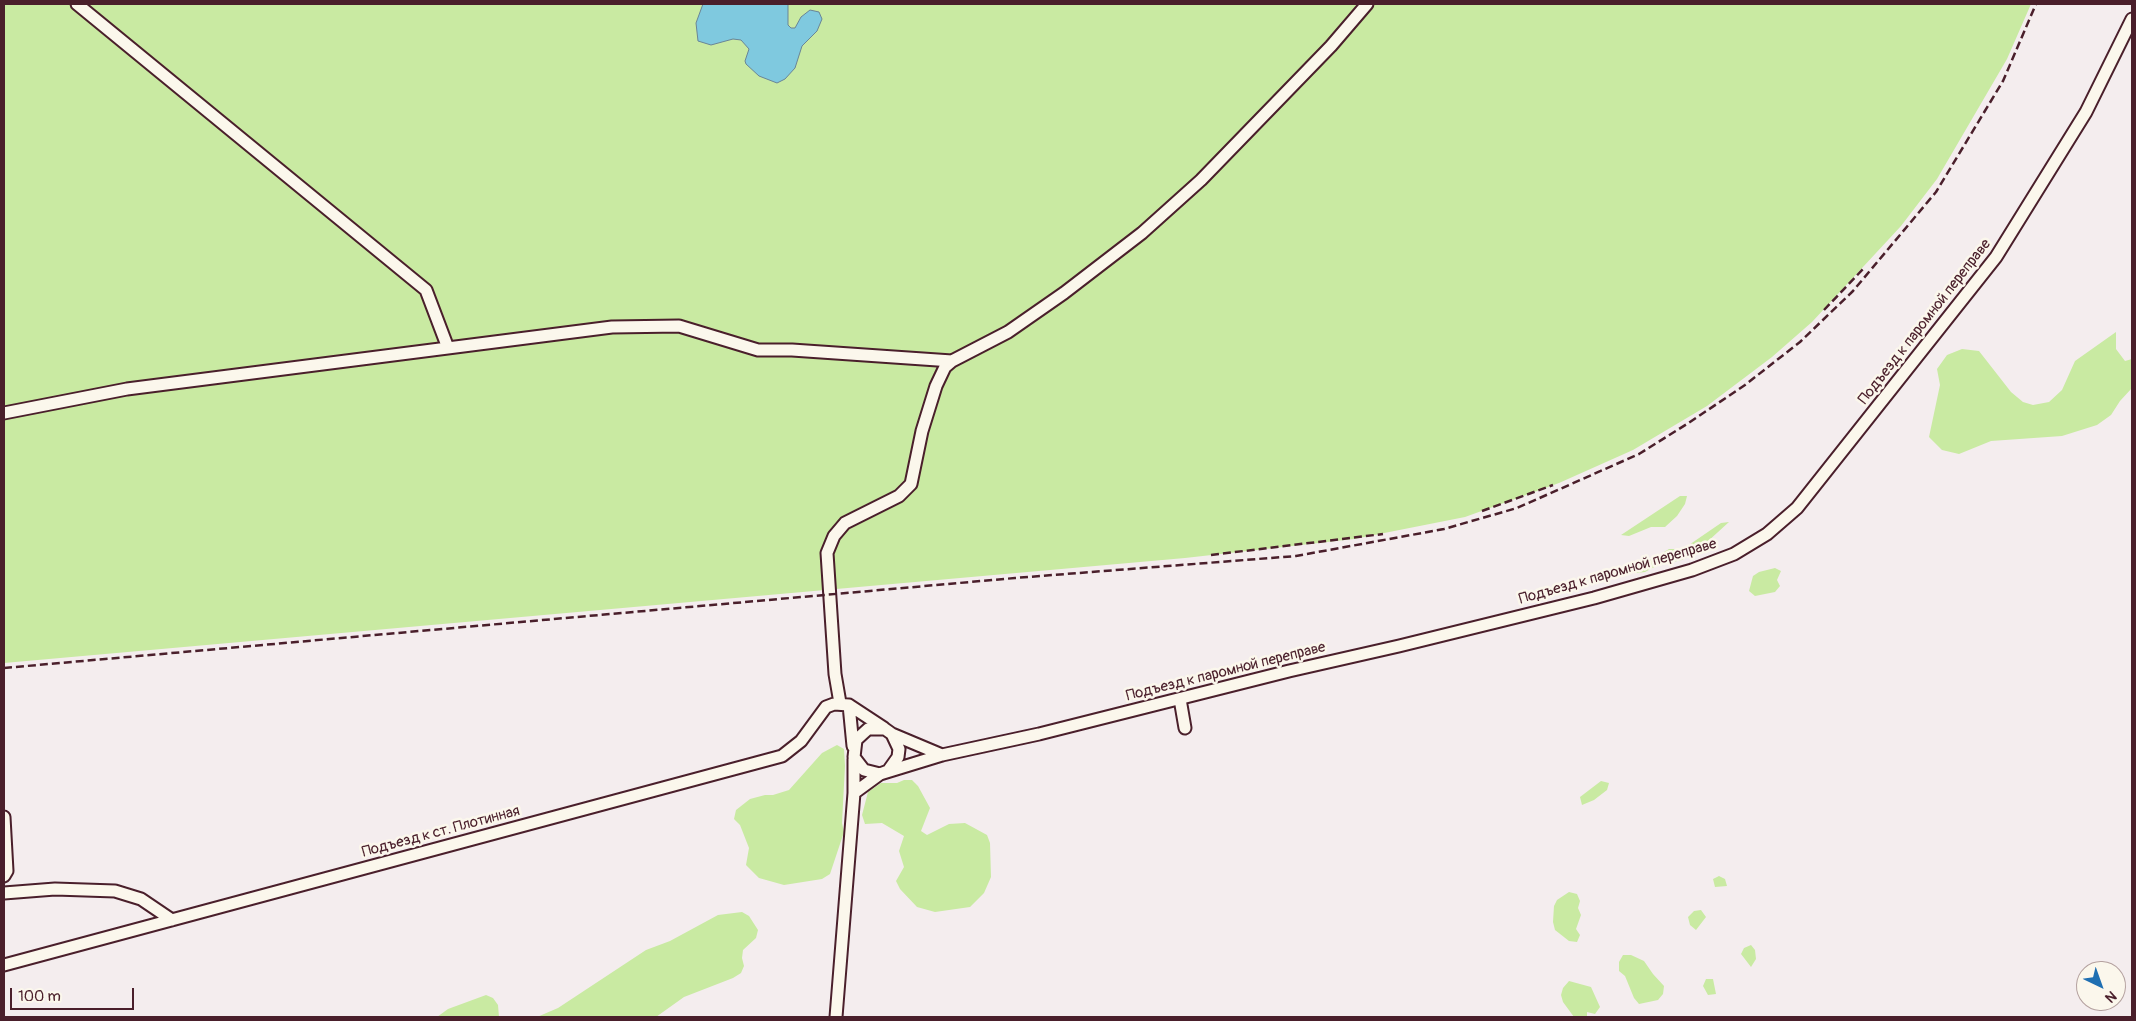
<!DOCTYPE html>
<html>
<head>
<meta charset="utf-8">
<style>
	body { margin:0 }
	#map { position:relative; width:2136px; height:1021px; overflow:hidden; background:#f4edee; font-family:Pangolin,sans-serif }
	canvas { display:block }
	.frame { position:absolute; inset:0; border:5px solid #4a1f2b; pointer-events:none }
	.north { position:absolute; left:2076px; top:961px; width:50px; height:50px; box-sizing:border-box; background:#fbf7ec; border:1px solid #b4a19f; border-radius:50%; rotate:138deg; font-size:14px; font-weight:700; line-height:20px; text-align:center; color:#4a1f2b }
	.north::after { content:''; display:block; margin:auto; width:18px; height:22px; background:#1f6fb2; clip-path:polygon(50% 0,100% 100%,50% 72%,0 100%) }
	.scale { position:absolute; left:10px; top:988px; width:124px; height:22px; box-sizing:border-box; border:2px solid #4a1f2b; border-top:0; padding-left:6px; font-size:15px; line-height:18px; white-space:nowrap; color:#4a1f2b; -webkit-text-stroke:4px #fbf7ec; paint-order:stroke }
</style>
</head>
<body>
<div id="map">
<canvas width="2136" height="1021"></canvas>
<div class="frame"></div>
<div class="north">N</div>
<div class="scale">100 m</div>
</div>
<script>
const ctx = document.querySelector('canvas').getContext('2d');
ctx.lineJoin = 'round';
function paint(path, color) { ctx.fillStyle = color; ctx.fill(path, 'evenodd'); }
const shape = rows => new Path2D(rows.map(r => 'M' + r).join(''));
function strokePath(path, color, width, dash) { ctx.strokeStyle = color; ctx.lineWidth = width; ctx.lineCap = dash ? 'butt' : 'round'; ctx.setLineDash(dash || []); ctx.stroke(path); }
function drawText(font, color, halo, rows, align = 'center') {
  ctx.font = font + ' Pangolin,sans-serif'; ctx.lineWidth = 5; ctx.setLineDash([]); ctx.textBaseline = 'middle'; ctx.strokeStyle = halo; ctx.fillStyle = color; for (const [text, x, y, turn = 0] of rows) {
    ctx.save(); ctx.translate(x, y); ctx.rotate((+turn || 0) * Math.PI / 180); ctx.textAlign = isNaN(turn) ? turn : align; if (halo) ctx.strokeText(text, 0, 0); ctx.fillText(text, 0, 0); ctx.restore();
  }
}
paint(shape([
	[4,4,2031,4,2007,59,1937,179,1901,226,1812,322,1772,357,1707,406,1633,450,1559,483,1465,517,1354,539,1185,558,4,663],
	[2116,332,2116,349,2125,361,2132,359,2132,388,2120,401,2111,415,2097,425,2062,436,1991,441,1959,454,1942,450,1929,437,1940,385,1937,369,1947,355,1962,349,1979,351,2011,392,2023,402,2033,405,2049,402,2062,390,2075,361],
	[1680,496,1687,496,1685,504,1677,516,1665,527,1651,527,1629,536,1621,535],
	[1729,522,1695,553,1682,560,1658,565,1645,572,1636,573,1636,565,1656,557,1669,549,1683,549,1721,523],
	[1775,568,1781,571,1777,580,1780,586,1775,592,1755,596,1749,591,1753,576,1759,572],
	[837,745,844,749,845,766,842,823,844,832,830,874,822,879,784,885,759,878,746,865,749,848,740,825,734,819,736,810,750,799,765,795,773,795,789,790,822,753],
	[904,780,912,780,918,786,930,808,921,831,927,835,949,824,965,823,987,835,990,843,991,877,984,893,970,907,935,912,917,907,900,889,896,881,904,867,899,851,904,836,882,823,865,824,862,815,868,792,881,783,897,783],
	[1601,781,1609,783,1607,790,1594,800,1582,805,1580,797],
	[1719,876,1725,879,1727,886,1715,887,1713,879],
	[1569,892,1577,894,1580,901,1578,908,1581,915,1576,929,1580,935,1577,942,1569,941,1555,930,1553,922,1554,906,1557,900],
	[1701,910,1706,917,1696,930,1690,925,1688,917,1694,911],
	[742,912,749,916,758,930,756,938,743,950,742,958,744,966,741,973,733,978,684,997,656,1017,537,1017,558,1008,646,950,670,941,718,915],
	[1751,945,1755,950,1756,959,1751,967,1741,954,1744,948],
	[1623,955,1631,955,1644,961,1653,974,1664,986,1663,994,1658,1000,1639,1004,1634,998,1625,976,1619,971,1619,962],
	[1706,979,1713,979,1716,994,1708,995,1703,986],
	[1569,981,1591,987,1600,1007,1595,1014,1587,1012,1587,1017,1574,1017,1563,1002,1561,995,1563,988],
	[486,995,493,998,498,1005,499,1017,437,1017,448,1009]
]), '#c9eaa2');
const water = shape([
	[703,4,788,4,788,25,791,28,795,28,801,17,810,10,819,12,822,19,817,31,802,46,795,68,785,79,777,83,759,76,746,64,745,61,749,49,741,40,733,39,711,45,698,41,696,23,703,4]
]);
paint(water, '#7fc9df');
strokePath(water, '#6a8597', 1);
const minor = shape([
	[77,4,426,290,448,348],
	[4,413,127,389,612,327,679,326,758,350,792,350,952,361],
	[1180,699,1185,728],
	[840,703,835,674,827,553,834,536,845,523,899,496,911,484,922,431,936,386,945,367,952,361,1008,332,1064,293,1142,233,1201,180,1331,46,1367,4],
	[849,705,853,746],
	[892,734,942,755],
	[854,793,880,774,888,771,898,757,899,749,892,734,885,729,868,729,856,740,854,757,864,770,880,774,942,755,1039,734,1289,671,1399,646,1594,598,1692,570,1734,554,1767,534,1797,508,1996,257,2086,112,2132,19],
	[4,817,7,871,4,876],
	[4,893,55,889,115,891,141,899,172,920],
	[4,965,782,756,801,741,826,707,834,704,849,705,884,728],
	[836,1017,854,793,854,759]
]);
strokePath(minor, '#4a1f2b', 15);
strokePath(minor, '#fbf7ec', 11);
strokePath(shape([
	[1824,310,1865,267],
	[1482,511,1553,485],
	[1211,555,1383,534],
	[4,668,1015,578,1296,556,1444,529,1517,508,1639,454,1687,424,1745,385,1800,342,1853,291,1936,192,2003,81,2036,4]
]), '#4a1f2b', 2.5, [8, 4]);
drawText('15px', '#4a1f2b', '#fbf7ec', [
	["Подъезд к паромной переправе",1925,322,-52],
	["Подъезд к паромной переправе",1618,572,-16],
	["Подъезд к паромной переправе",1226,672,-14],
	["Подъезд к ст. Плотинная",441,832,-15]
]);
</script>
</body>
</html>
